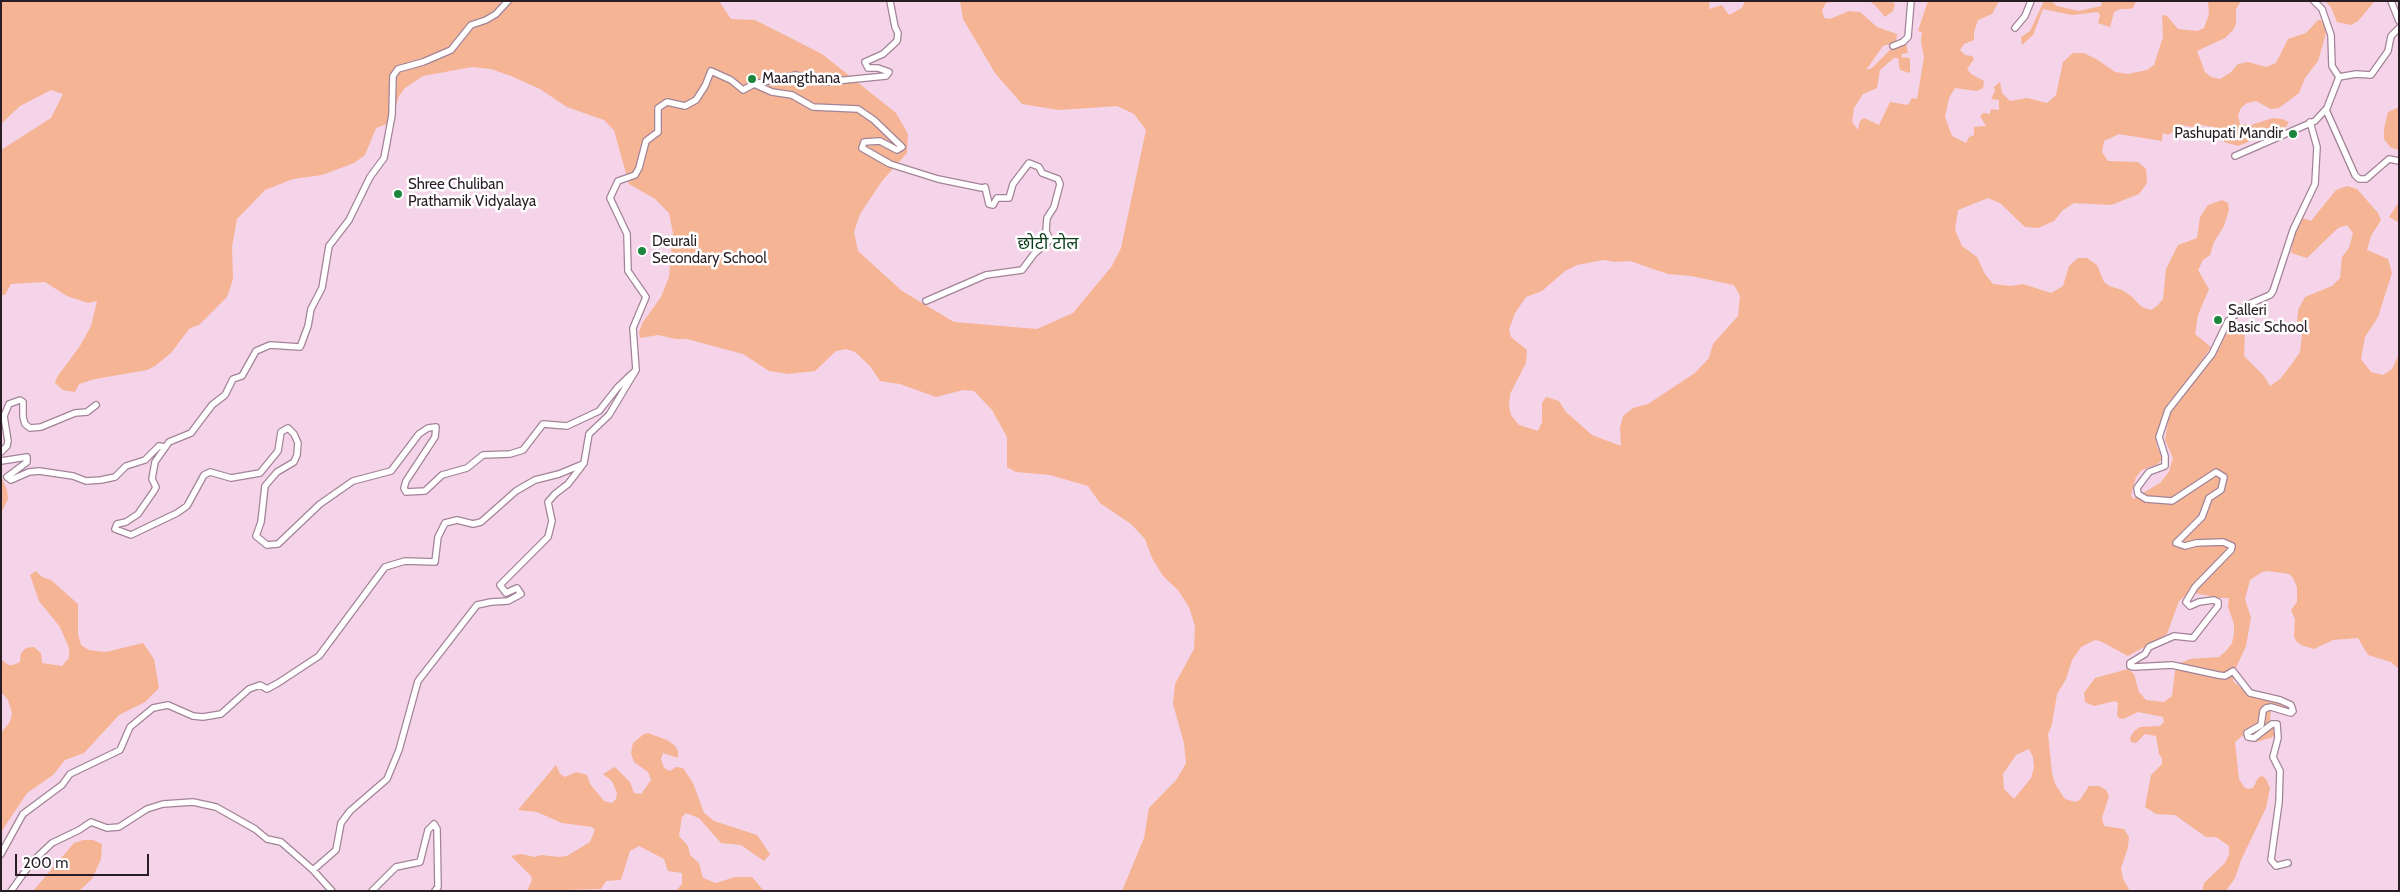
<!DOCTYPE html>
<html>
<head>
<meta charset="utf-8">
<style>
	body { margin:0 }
	#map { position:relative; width:2400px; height:892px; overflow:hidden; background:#f5d3e8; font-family:Cabin,sans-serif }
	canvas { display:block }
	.frame { position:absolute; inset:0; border:2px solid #291d25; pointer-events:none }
	.scale { position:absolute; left:15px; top:854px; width:134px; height:22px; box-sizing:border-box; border:2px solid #291d25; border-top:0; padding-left:6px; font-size:15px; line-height:18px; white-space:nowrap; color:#291d25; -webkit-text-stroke:4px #fff; paint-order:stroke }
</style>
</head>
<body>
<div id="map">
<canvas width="2400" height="892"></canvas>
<div class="frame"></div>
<div class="scale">200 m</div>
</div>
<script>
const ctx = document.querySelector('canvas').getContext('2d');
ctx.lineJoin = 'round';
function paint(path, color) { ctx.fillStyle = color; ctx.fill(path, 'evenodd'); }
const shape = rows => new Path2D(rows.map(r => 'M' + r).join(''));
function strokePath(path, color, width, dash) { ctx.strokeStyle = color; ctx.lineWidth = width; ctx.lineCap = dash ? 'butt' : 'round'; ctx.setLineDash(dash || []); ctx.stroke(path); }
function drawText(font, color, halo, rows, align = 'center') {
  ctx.font = font + ' Cabin,"Noto Sans Devanagari",sans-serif'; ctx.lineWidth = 5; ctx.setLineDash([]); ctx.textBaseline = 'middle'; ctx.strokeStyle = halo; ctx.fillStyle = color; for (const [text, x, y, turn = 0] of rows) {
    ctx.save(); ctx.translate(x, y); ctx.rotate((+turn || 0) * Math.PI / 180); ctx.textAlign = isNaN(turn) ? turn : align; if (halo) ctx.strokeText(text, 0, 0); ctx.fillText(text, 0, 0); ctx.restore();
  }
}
paint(shape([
	[1,1,719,1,731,19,755,20,822,54,896,113,908,134,907,153,882,181,860,214,854,232,858,251,902,291,954,322,1037,329,1073,313,1112,266,1121,248,1146,130,1134,114,1117,106,1059,110,1022,104,995,73,963,19,960,1,1710,1,1709,9,1722,5,1729,15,1742,8,1745,1,1835,1,1826,3,1822,10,1824,18,1830,19,1849,11,1860,12,1877,27,1897,34,1896,42,1883,46,1866,70,1872,68,1890,50,1906,43,1908,53,1902,54,1901,57,1910,58,1910,73,1900,70,1898,58,1894,58,1880,70,1877,88,1863,94,1854,108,1852,122,1858,130,1860,121,1864,118,1879,125,1890,102,1908,105,1912,98,1917,99,1924,57,1921,42,1922,32,1918,31,1928,1,1999,1,1992,14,1978,20,1974,32,1974,40,1964,44,1960,50,1965,55,1972,56,1974,59,1967,69,1971,74,1984,81,1983,88,1977,91,1955,88,1949,98,1945,117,1952,136,1966,143,1969,137,1974,135,1974,127,1986,126,1980,116,1983,113,1990,114,1991,109,1999,110,1999,100,1991,99,1995,91,1994,87,2000,82,2002,93,2010,101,2027,98,2047,103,2056,95,2063,62,2073,53,2084,53,2098,60,2115,72,2128,74,2147,70,2154,65,2163,37,2162,15,2167,16,2178,29,2197,31,2204,28,2209,14,2208,1,2241,1,2236,9,2236,24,2233,30,2225,38,2197,51,2205,72,2211,77,2220,79,2230,73,2238,64,2248,62,2266,67,2276,63,2288,39,2306,33,2318,20,2321,20,2325,26,2326,33,2323,44,2318,61,2305,78,2299,93,2279,108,2271,109,2256,101,2247,103,2241,108,2238,115,2240,124,2251,125,2273,118,2282,119,2289,122,2286,127,2258,132,2248,142,2238,146,2224,142,2223,133,2213,127,2201,125,2192,127,2182,125,2168,135,2163,133,2162,141,2119,134,2104,141,2102,152,2108,161,2138,162,2146,169,2147,183,2139,194,2111,205,2074,203,2063,210,2054,221,2038,228,2025,227,2000,203,1988,198,1958,210,1955,230,1962,246,1977,257,1985,274,1993,284,2011,286,2023,284,2051,293,2063,286,2069,266,2078,258,2087,258,2097,265,2104,282,2109,286,2122,290,2131,296,2142,307,2151,310,2157,306,2163,299,2166,269,2178,245,2197,238,2200,217,2208,205,2222,200,2228,203,2229,210,2224,226,2214,242,2210,255,2203,260,2198,270,2209,289,2198,315,2195,334,2211,347,2181,390,2168,403,2157,432,2156,443,2162,459,2158,464,2142,470,2136,477,2131,495,2133,499,2160,483,2169,472,2173,458,2165,440,2169,415,2218,350,2232,322,2242,327,2245,331,2244,356,2264,376,2270,386,2280,379,2291,365,2300,352,2302,335,2297,324,2298,310,2305,297,2332,286,2340,278,2342,257,2349,248,2353,233,2347,225,2338,228,2307,258,2291,253,2294,234,2303,218,2311,221,2336,190,2347,186,2357,189,2378,213,2381,220,2371,236,2367,250,2388,259,2392,273,2378,317,2365,337,2361,359,2371,372,2383,375,2392,369,2399,354,2399,669,2391,662,2368,655,2358,638,2333,640,2314,649,2301,645,2296,641,2294,636,2295,619,2291,610,2297,602,2297,587,2293,578,2289,574,2268,571,2262,572,2250,580,2245,599,2251,618,2246,646,2234,672,2233,681,2248,694,2274,700,2290,708,2289,713,2284,714,2271,710,2270,719,2276,732,2273,737,2256,742,2242,736,2235,742,2239,779,2244,787,2248,789,2253,788,2258,778,2262,776,2266,779,2270,788,2266,808,2241,860,2235,878,2226,891,2202,891,2204,883,2225,863,2229,855,2229,846,2216,837,2206,837,2175,815,2156,814,2145,807,2151,775,2162,764,2162,758,2159,754,2156,736,2145,734,2136,743,2131,742,2130,738,2134,731,2140,727,2160,726,2164,722,2163,717,2138,712,2123,719,2119,718,2117,715,2118,703,2115,701,2094,706,2085,702,2084,693,2095,678,2128,669,2134,674,2139,692,2146,700,2164,702,2172,696,2175,671,2181,663,2190,659,2219,657,2226,651,2232,643,2234,634,2234,624,2228,607,2229,598,2219,598,2190,592,2179,601,2167,634,2128,656,2100,641,2095,640,2081,647,2072,660,2066,679,2057,694,2052,724,2048,734,2052,773,2055,784,2065,799,2075,802,2080,800,2089,786,2099,786,2106,790,2109,796,2102,818,2104,826,2124,829,2129,837,2128,847,2121,868,2123,879,2130,891,1122,891,1144,838,1149,808,1177,779,1186,763,1184,743,1173,704,1175,684,1194,649,1195,626,1189,607,1178,590,1163,576,1152,558,1145,539,1131,524,1100,503,1088,486,1050,475,1016,472,1007,467,1007,437,992,410,974,391,963,390,936,397,900,384,880,381,870,366,855,352,846,349,836,351,815,371,788,374,769,371,743,354,687,339,676,339,658,335,640,338,639,332,643,322,661,297,669,277,673,233,669,213,655,199,629,184,614,130,604,120,567,107,540,89,511,76,491,69,472,67,423,76,405,88,399,96,390,123,376,128,365,155,354,163,322,175,293,179,265,190,237,219,232,247,233,279,227,297,199,325,190,328,171,353,155,366,147,370,95,379,79,384,75,392,63,390,55,383,57,377,80,346,91,326,97,301,88,303,67,296,45,282,11,284,5,295,1,295,1,150,51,118,63,94,51,90,20,106,1,124],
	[1603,260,1616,262,1630,261,1668,274,1691,276,1734,285,1740,296,1738,316,1713,344,1709,358,1695,373,1648,404,1633,408,1623,416,1620,428,1621,446,1592,435,1566,412,1559,401,1546,397,1542,403,1542,422,1538,431,1519,425,1511,415,1509,407,1510,394,1526,363,1527,350,1511,337,1509,330,1515,313,1526,297,1542,291,1565,271,1577,265],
	[2029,749,2033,757,2034,768,2031,778,2014,799,2004,789,2003,774,2016,755],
	[1869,1,1892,1,1895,4,1893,11,1885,17,1875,5],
	[2044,1,2051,1,2057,6,2079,11,2101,6,2102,1,2136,1,2133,8,2129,9,2120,9,2114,12,2110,27,2098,23,2100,15,2098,12,2072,15,2043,9,2033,35,2022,45,2021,37,2030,31],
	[2325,1,2375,1,2358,21,2351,25,2337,22,2331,7],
	[2399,107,2399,150,2390,147,2384,139,2384,129,2388,112],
	[2399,202,2399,222,2398,222,2389,217],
	[1,476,7,490,8,499,1,513],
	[36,571,42,577,51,580,78,604,78,634,81,645,89,650,106,652,143,643,154,659,159,688,145,702,119,715,84,753,65,760,53,775,27,793,1,832,1,733,10,722,12,713,8,700,1,692,1,659,8,665,13,665,20,662,21,653,26,648,34,647,41,653,42,663,62,666,69,658,69,648,60,627,39,601,30,575],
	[648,733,667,740,675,746,678,751,678,758,663,753,661,759,664,768,670,771,676,767,683,768,693,783,704,813,714,821,757,835,770,854,764,861,741,845,721,843,699,818,686,813,682,817,679,836,688,846,690,855,699,863,703,878,716,883,735,877,752,877,764,891,676,891,682,884,682,873,668,871,664,859,639,846,630,851,621,880,606,881,601,889,527,891,532,880,531,876,511,856,521,854,535,857,541,855,559,857,567,856,590,842,595,830,592,827,562,823,537,812,518,810,556,765,560,774,565,777,576,772,587,775,590,784,604,801,612,803,616,799,617,793,612,781,603,774,615,767,630,782,634,793,641,794,651,780,648,772,634,762,631,753,633,743,644,734],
	[83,840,93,840,102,844,101,859,92,879,79,891,33,891,74,843]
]), '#f5b493');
const minor = shape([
	[508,1,496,14,486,20,471,25,451,50,423,62,398,69,393,76,392,115,384,158,370,177,349,220,329,246,322,288,311,309,308,326,301,345,300,347,270,345,256,351,242,376,233,379,225,395,212,405,191,433,169,442,155,462,152,479,156,487,154,491,138,514,126,522,117,524,115,529,131,535,177,513,187,506,204,475,210,472,231,478,260,473,278,451,281,432,288,428,294,434,298,443,297,455,294,462,277,472,265,486,261,522,256,536,267,545,278,544,320,504,353,481,391,471,419,434,428,428,436,427,435,437,406,481,404,488,406,492,425,491,442,475,467,468,483,455,510,454,523,450,543,424,567,426,599,411,618,387,636,370],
	[890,1,895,27,898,33,897,41,883,54,865,62,868,68,878,68,889,72,886,76,825,82,816,81,796,75,754,84,772,92,792,95,813,107,858,109,874,120,902,147,897,150,880,141,864,142,862,148,890,164,938,179,982,188,985,187,989,204,993,205,997,198,1009,198,1013,184,1029,163,1039,167,1042,173,1058,179,1060,184,1054,207,1047,218,1046,231,1050,240,1034,254,1022,270,986,275,926,301],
	[2314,1,2322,9,2331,35,2332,66,2339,77],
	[2391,1,2399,21],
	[2015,28,2025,16,2031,1],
	[1893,46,1903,42,1908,37,1911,1],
	[2326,110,2355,175,2359,179,2366,179,2389,159,2399,161],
	[2235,156,2315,121,2327,108,2339,77,2356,74,2371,75,2388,51,2391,36,2399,28],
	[1,452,7,446,8,441,4,416,9,404,20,400,23,402,23,417,25,424,30,428,41,427,75,413,87,412,96,405],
	[1,461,27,457,27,462,7,477,11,480,29,472,39,471,73,476,86,481,101,480,115,477,126,466,145,460,159,446,165,447],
	[1,854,23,814,62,785,70,774,120,750,130,727,153,708,168,705,193,716,203,717,221,714,249,689,260,685,267,689,278,683,319,656,385,567,405,561,435,562,438,537,445,523,457,520,473,524,481,522,516,491,535,480,559,474,583,464],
	[2288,863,2276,866,2271,860,2279,802,2280,771,2273,757,2278,738,2277,724,2272,724,2254,738,2248,737,2247,733,2261,725,2263,711,2266,708,2271,707,2291,713,2293,711,2291,705,2280,700,2250,693,2233,671,2225,676,2218,675,2172,665,2134,667,2130,666,2130,663,2145,654,2149,647,2174,636,2193,638,2218,606,2218,602,2214,600,2199,602,2190,606,2186,602,2195,587,2231,550,2232,546,2223,542,2196,543,2185,546,2176,543,2202,517,2209,498,2221,490,2224,477,2216,472,2172,501,2146,499,2138,494,2137,488,2149,472,2165,466,2165,456,2159,437,2168,410,2212,354,2228,321,2247,305,2270,295,2273,291,2293,230,2315,184,2317,147,2310,122],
	[11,891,31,863,52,843,79,830,91,822,107,828,119,827,147,809,163,804,193,802,216,807,255,829,267,839,281,842,313,870],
	[332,891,313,870,336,850,341,823,350,811,387,779,399,750,418,681,477,605,491,602,508,601,521,594,517,588,506,593,500,585,548,537,552,521,548,502,555,494,568,484,584,463,589,434,609,415,636,370,633,328,646,297,628,271,627,234,610,198,618,181,635,175,639,168,646,141,658,132,658,108,667,102,685,106,696,100,705,86,711,71,731,80,743,90,754,84],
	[372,891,396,867,420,862,428,830,434,824,437,829,438,887,435,891]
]);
strokePath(minor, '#a38397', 8);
strokePath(minor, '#fff', 5.5);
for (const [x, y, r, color] of [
	[752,79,5,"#1c863d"],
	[2293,134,5,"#1c863d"],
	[398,194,5,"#1c863d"],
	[642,251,5,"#1c863d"],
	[2218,320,5,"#1c863d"]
]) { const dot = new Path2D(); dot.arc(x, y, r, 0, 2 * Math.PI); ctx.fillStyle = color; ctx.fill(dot); strokePath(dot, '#fff', 2); }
drawText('15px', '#291d25', '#fff', [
	["Maangthana",762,79],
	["Pashupati Mandir",2283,134,"right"],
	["Shree Chuliban",408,185],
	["Prathamik Vidyalaya",408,202],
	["Deurali",652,242],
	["Secondary School",652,259],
	["Salleri",2228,311],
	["Basic School",2228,328]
], 'left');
drawText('18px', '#0b3c19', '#fff', [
	["छोटी टोल",1048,244]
]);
</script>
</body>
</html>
